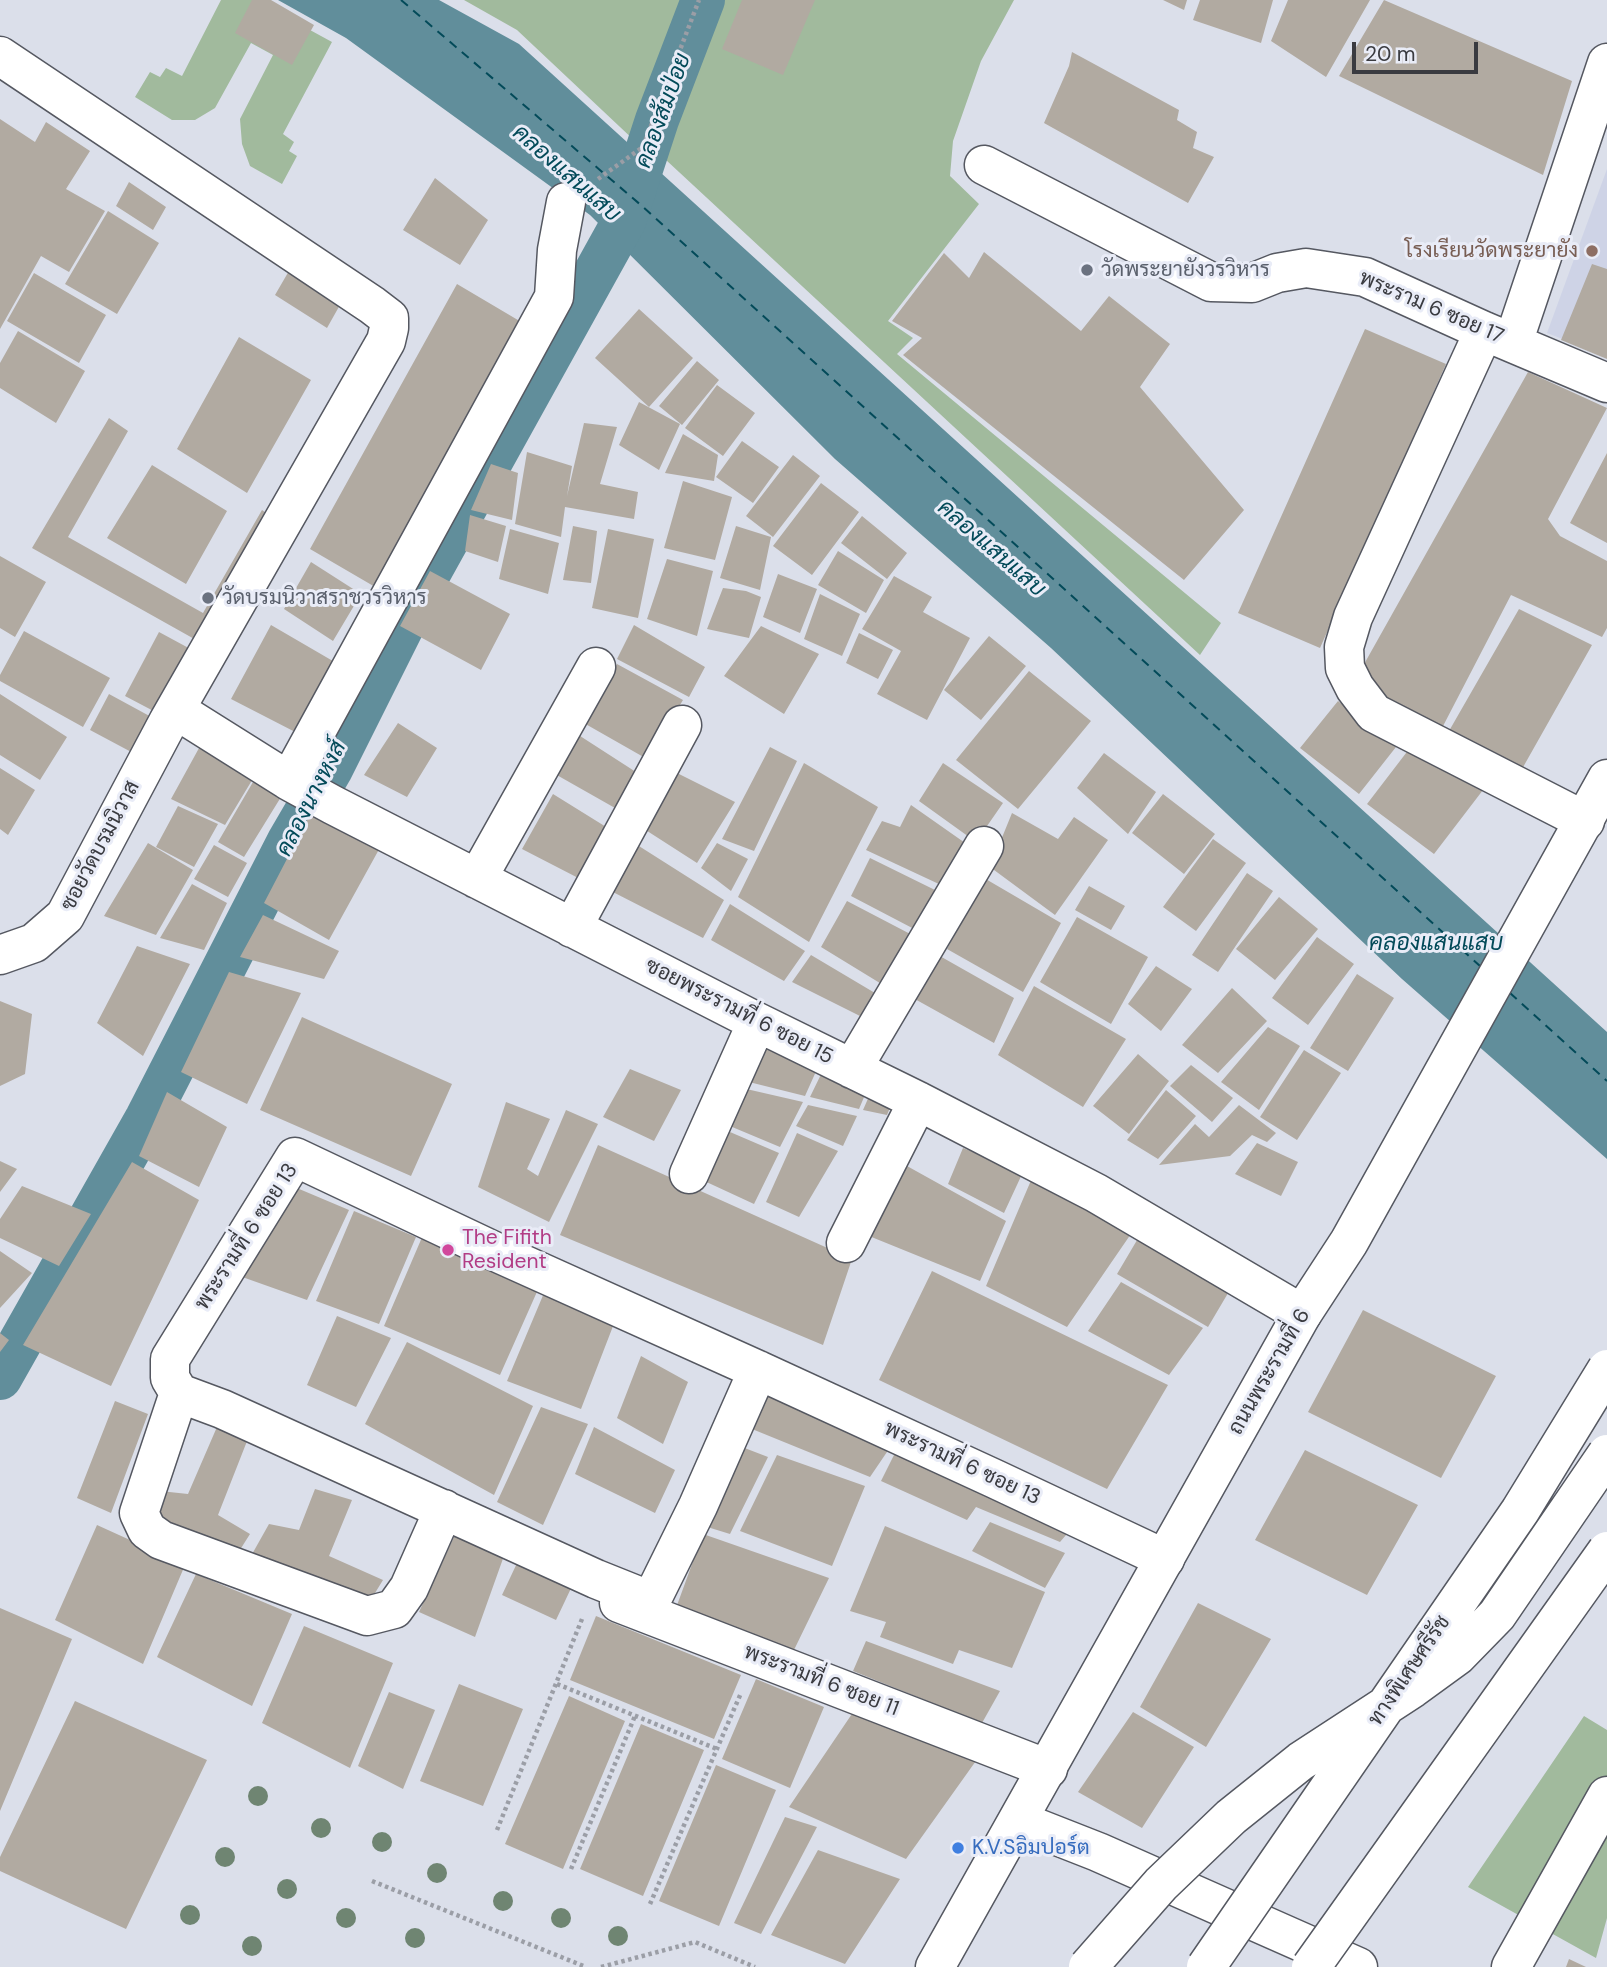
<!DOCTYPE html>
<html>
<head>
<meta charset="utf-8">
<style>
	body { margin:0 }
	#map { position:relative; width:1607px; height:1967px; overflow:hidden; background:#dbdfea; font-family:"DM Sans",sans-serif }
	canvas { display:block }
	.scale { position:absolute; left:1352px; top:42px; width:126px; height:32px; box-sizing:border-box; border:4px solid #3a3b40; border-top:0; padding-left:9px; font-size:21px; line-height:24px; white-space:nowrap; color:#3a3b40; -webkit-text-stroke:5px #e9ecf7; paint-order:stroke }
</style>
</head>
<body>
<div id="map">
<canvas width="1607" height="1967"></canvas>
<div class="scale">20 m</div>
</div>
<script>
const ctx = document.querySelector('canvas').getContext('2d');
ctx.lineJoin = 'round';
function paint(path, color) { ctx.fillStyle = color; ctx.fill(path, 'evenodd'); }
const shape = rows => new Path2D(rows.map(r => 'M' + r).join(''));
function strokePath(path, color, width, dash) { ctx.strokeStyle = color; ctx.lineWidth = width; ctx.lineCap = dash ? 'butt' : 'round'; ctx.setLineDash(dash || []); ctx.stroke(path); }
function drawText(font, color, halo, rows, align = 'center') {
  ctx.font = font + ' "DM Sans",Sarabun,sans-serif'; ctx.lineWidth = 6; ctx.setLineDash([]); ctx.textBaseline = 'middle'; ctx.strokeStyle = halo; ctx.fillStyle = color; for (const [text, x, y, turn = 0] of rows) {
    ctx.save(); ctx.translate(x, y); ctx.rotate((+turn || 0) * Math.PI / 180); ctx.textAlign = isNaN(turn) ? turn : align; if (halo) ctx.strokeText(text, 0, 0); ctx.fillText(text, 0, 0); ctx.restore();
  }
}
paint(shape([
	[1607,169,1607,356,1547,333]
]), '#ced3e6');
paint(shape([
	[221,0,255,0,332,42,283,134,294,142,289,151,297,156,282,184,250,166,242,144,240,119,273,55,251,43,215,108,195,120,172,120,135,97,150,72,160,77,166,68,182,76],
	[464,0,691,0,637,143,517,30],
	[708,0,1014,0,981,61,953,141,950,176,979,204,888,321,913,338,897,354,1221,623,1200,655,652,147],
	[1584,1716,1607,1730,1607,1918,1596,1958,1468,1887]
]), '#a1ba9d');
paint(shape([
	[278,0,439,0,519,44,1607,1032,1607,1159,1402,979,1051,648,835,459,590,215,346,38]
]), '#618e9b');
strokePath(shape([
	[0,1378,147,1118,289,841,331,769,430,571,624,221,657,120,703,0]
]), '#618e9b', 44);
strokePath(shape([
	[401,0,642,206,1480,966],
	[1510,993,1607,1081]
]), '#034a59', 2, [9, 7]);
paint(shape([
	[252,0,271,0,314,25,292,65,235,33],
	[742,0,815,0,783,75,722,49],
	[1163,0,1187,0,1184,10],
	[1200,0,1273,0,1261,43,1193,20],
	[1288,0,1370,0,1326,77,1271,41],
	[1384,0,1572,81,1543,175,1339,76],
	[1072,52,1179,110,1177,120,1197,132,1193,148,1214,157,1188,203,1044,123,1069,66],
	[0,119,35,142,46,122,90,151,66,189,105,211,69,272,41,256,0,329],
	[435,178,488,220,460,265,403,230],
	[129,182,166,207,153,230,116,206],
	[108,211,159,243,117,314,65,284],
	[984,252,1081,331,1109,296,1170,344,1140,387,1244,510,1184,580,903,355,922,338,892,321,944,253,969,278],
	[293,264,345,296,327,328,275,295],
	[1592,264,1607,269,1607,359,1561,340],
	[34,273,106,315,79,363,7,321],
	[457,284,528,326,382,591,310,549],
	[639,309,693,358,649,407,595,358],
	[1365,329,1446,364,1320,648,1238,613],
	[18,331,85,371,56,423,0,388,0,363],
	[239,337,311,380,247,493,177,449],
	[697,361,719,380,682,425,659,406],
	[1528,372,1607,408,1548,519,1560,536,1607,561,1607,628,1602,637,1511,595,1442,728,1377,694,1363,666],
	[717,385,755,413,723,456,685,428],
	[639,402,680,424,659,470,619,445],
	[109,418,128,431,68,537,203,613,262,510,276,520,205,645,32,548],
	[584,423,617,427,600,484,638,492,634,519,565,507,561,537,515,524,527,452,572,466,567,496],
	[683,434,718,455,714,481,665,473],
	[742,441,779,467,753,503,716,477],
	[1607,453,1607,543,1570,523],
	[793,455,820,476,773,537,746,516],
	[491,464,518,473,512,520,471,510],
	[152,465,227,511,186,584,107,538],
	[683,481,732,497,715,560,664,548],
	[821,483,859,512,812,575,773,546],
	[470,515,506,526,498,562,465,551],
	[862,516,907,553,887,579,841,543],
	[573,526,597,531,591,583,563,580],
	[736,526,771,537,760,590,720,578],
	[510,529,559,543,548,594,499,579],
	[608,529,654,539,638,618,592,608],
	[838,551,884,580,866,613,818,585],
	[0,556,46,582,15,637,0,628],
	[667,559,713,571,697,636,647,619],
	[311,562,361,594,333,641,284,609],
	[430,571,510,614,481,670,400,626],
	[778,574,817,589,800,633,763,617],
	[894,576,932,597,923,612,970,638,927,720,877,694,901,651,862,629],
	[723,588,746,591,761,597,749,638,707,629],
	[820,594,860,614,842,656,804,639],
	[1519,609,1592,645,1522,769,1449,731],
	[271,625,338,664,301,735,231,699],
	[634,625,705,667,689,697,617,659],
	[761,626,819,654,784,714,724,676],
	[24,631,110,678,83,727,0,681,0,675],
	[159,632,196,652,163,716,125,696],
	[859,633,893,650,878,679,846,663],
	[989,636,1026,666,981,720,944,690],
	[617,664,683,700,647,759,582,722],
	[1029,671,1091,721,1018,809,956,760],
	[0,694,67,737,40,780,0,755],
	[109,694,155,719,135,754,90,730],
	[1338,701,1396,747,1359,794,1300,748],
	[398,723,437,748,407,797,364,775],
	[577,734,639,774,615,808,555,774],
	[204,739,257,772,225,825,171,799],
	[1416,740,1483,790,1434,854,1367,804],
	[770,747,797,761,754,851,722,839],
	[1104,753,1156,792,1128,834,1077,788],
	[804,763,878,807,809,942,738,897],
	[943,763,1003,803,976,842,919,801],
	[0,768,35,790,8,835,0,829],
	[677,773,735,802,697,863,641,827],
	[253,782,281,797,244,857,218,842],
	[553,794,611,830,586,882,522,849],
	[1163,794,1215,834,1184,874,1132,833],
	[911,805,968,845,941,885,866,850,882,821,900,827],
	[178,806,218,824,194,867,156,847],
	[312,811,382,844,329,940,264,903],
	[1012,813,1058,839,1074,817,1108,840,1055,915,990,867],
	[1213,839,1246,863,1196,931,1163,907],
	[631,841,724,900,703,938,605,888],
	[148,843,193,870,156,935,104,916],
	[717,843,748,859,731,891,701,868],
	[214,845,247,863,228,897,194,879],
	[870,858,935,890,916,930,851,896],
	[1247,873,1273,891,1218,972,1192,955],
	[984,878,1061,923,1023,992,947,949],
	[192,884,227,903,204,950,160,938],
	[1089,886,1125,906,1111,930,1075,910],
	[1279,897,1318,929,1275,980,1236,949],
	[847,901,916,937,888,988,821,947],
	[730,904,805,951,784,981,711,940],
	[263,915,339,951,324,979,240,957],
	[1077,917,1148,957,1111,1024,1040,982],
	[1317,937,1354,964,1308,1025,1272,998],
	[137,946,190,964,143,1056,97,1023],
	[811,955,880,996,868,1020,792,982],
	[938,955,1014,998,994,1043,913,998],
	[1156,966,1192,989,1161,1031,1128,1004],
	[229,972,301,993,247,1104,181,1072],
	[1357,974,1394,998,1348,1071,1310,1048],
	[1034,986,1126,1039,1083,1107,998,1055],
	[1232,988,1267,1021,1218,1073,1182,1045],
	[0,1001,32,1014,25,1074,0,1086],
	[302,1017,452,1084,411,1176,260,1110],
	[1268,1027,1300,1046,1259,1110,1221,1082],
	[769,1031,822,1058,805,1096,745,1081],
	[1304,1050,1341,1073,1297,1140,1260,1117],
	[1138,1054,1169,1081,1129,1134,1093,1106],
	[827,1062,870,1083,859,1109,810,1097],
	[1191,1065,1233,1098,1212,1122,1170,1086],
	[630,1069,681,1090,654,1141,603,1117],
	[874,1085,895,1095,887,1115,863,1110],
	[742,1088,803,1102,780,1147,725,1124],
	[1166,1090,1196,1116,1158,1159,1127,1140],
	[167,1092,227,1127,199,1187,139,1156],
	[506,1102,550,1119,527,1169,538,1176,566,1110,598,1124,549,1222,478,1187],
	[808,1105,857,1116,843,1146,796,1126],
	[1239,1105,1276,1133,1267,1142,1252,1135,1230,1156,1159,1165,1195,1124,1209,1137],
	[723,1129,779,1153,754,1204,700,1179],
	[797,1133,838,1151,799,1217,766,1202],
	[1257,1143,1298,1162,1281,1196,1235,1174],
	[598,1145,852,1259,823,1345,560,1235],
	[963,1148,1023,1172,1004,1213,948,1184],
	[0,1161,17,1169,0,1192],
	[132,1162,199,1200,111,1386,23,1345],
	[907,1166,1006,1221,980,1281,869,1236],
	[1035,1171,1135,1228,1067,1327,986,1286],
	[285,1183,349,1210,307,1300,231,1273],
	[22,1186,91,1214,59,1266,0,1238,0,1219],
	[354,1211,416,1237,379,1324,316,1301],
	[1143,1230,1234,1283,1208,1327,1117,1274],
	[423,1235,540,1285,500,1375,384,1326],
	[0,1251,32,1273,0,1308],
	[932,1271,1168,1385,1107,1489,879,1380],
	[1121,1282,1203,1328,1169,1375,1088,1331],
	[544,1293,615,1321,581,1409,507,1381],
	[1363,1310,1496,1376,1441,1478,1308,1412],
	[337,1316,391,1338,356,1407,307,1385],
	[0,1333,9,1340,0,1352],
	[407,1342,533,1406,494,1495,365,1424],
	[641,1356,688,1382,663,1444,617,1418],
	[768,1393,889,1449,870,1477,752,1429],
	[115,1401,148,1414,111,1513,77,1498],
	[541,1407,588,1424,543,1525,497,1502],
	[220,1420,251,1431,218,1515,250,1534,238,1553,152,1515,160,1491,188,1494],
	[594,1427,675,1470,655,1513,575,1474],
	[742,1447,768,1457,730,1534,704,1526],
	[1305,1450,1418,1505,1367,1595,1255,1540],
	[896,1451,1072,1528,1060,1542,976,1507,967,1520,881,1481],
	[777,1455,865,1486,832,1566,740,1531],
	[315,1489,352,1500,329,1556,383,1580,367,1606,251,1556,269,1524,299,1530],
	[990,1522,1065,1553,1045,1588,972,1551],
	[97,1525,185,1565,143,1664,55,1620],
	[885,1526,1045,1592,1012,1668,959,1650,953,1664,880,1637,886,1622,850,1611],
	[703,1534,829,1578,793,1652,676,1608],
	[455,1535,505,1553,475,1637,419,1612],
	[518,1561,574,1582,556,1620,502,1595],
	[196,1574,292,1614,252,1706,157,1657],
	[1198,1603,1271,1639,1206,1747,1140,1707],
	[0,1608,72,1639,0,1811],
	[596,1616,741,1675,714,1739,570,1680],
	[304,1626,393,1663,350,1768,262,1723],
	[866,1641,1000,1691,982,1723,853,1671],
	[756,1679,824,1707,790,1788,722,1759],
	[459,1684,523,1709,483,1806,420,1781],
	[389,1692,435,1710,403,1789,358,1766],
	[569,1696,625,1721,563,1869,505,1844],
	[75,1701,207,1760,126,1929,0,1871,0,1857],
	[860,1702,983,1751,906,1859,789,1807],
	[1133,1712,1194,1747,1142,1828,1078,1792],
	[641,1724,704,1750,643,1896,580,1869],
	[716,1765,776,1790,719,1926,659,1901],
	[785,1817,817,1827,761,1934,734,1923],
	[818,1850,900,1879,845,1964,771,1935],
	[1569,1959,1586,1967,1566,1967]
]), '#b1aaa1');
const minor = shape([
	[0,56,372,305,389,318,389,328,386,341,168,722,65,916,34,943,0,955],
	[984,165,1211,282,1252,283,1277,273,1306,268,1365,277,1484,331,1607,383],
	[1484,331,1353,617,1344,647,1345,668,1355,688,1374,713,1585,821],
	[1513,343,1607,63],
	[176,710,289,781,333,805,757,1022,918,1101,1096,1193,1302,1314],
	[289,781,554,297,557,250,566,202],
	[477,879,596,667],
	[572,928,682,725],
	[852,1069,984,846],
	[689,1174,757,1022],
	[846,1243,918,1101],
	[758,1370,698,1506,651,1601,596,1579,222,1409,179,1393,170,1378,170,1359,295,1157,498,1253,758,1370,995,1479,1165,1559],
	[179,1393,139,1513,147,1530,161,1540,367,1616,394,1609,409,1588,444,1509],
	[619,1603,1048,1769],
	[1019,1821,1098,1852,1358,1967],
	[1511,1967,1607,1796]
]);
const major = shape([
	[935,1967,1302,1314,1349,1242,1607,779]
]);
strokePath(minor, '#555861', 41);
strokePath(major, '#555861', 41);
strokePath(shape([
	[598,179,643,147,699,0],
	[557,1684,717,1749],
	[497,1830,582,1619],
	[571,1869,635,1716],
	[372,1881,586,1967],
	[650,1904,741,1693],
	[601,1967,695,1942,755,1967]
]), '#9b9ea6', 4.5, [3.5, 3.5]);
strokePath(minor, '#fff', 38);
strokePath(major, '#fff', 38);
const highwayBridge = shape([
	[1088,1967,1161,1884,1231,1817,1301,1761,1413,1688,1457,1656,1497,1615,1607,1454],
	[1206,1967,1520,1511,1607,1369],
	[1311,1967,1607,1551]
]);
strokePath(highwayBridge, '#555861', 41, []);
strokePath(highwayBridge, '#fff', 38);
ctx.fillStyle = '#6f8572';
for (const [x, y] of [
	[258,1796],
	[321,1828],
	[382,1842],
	[225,1857],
	[437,1873],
	[287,1889],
	[503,1901],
	[190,1915],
	[346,1918],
	[561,1918],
	[618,1936],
	[415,1938],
	[252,1946]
]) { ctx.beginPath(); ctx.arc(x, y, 10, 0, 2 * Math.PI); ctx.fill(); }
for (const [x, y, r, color] of [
	[1592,251,7,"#8d6e63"],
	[1087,270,7,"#6b7280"],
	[208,598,7,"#6b7280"],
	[448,1250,7,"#d1479c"],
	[958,1848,7,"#3f7fe0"]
]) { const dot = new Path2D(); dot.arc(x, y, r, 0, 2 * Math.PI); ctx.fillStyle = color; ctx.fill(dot); strokePath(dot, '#e9ecf7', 2.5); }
drawText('21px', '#785e54', '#e9ecf7', [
	["โรงเรียนวัดพระยายัง",1578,251]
], 'right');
drawText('21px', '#5b616d', '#e9ecf7', [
	["วัดพระยายังวรวิหาร",1101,270],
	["วัดบรมนิวาสราชวรวิหาร",222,598]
], 'left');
drawText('21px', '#3a3b40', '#e9ecf7', [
	["พระราม 6 ซอย 17",1431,308,23],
	["ซอยวัดบรมนิวาส",101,846,-62],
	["ซอยพระรามที่ 6 ซอย 15",739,1012,27],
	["พระรามที่ 6 ซอย 13",247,1237,-57],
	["ถนนพระรามที่ 6",1270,1372,-60],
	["พระรามที่ 6 ซอย 13",962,1464,25],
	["ทางพิเศษศรีรัช",1410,1671,-56],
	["พระรามที่ 6 ซอย 11",821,1681,21]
]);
drawText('21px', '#b23c85', '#e9ecf7', [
	["The Fifith",462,1238],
	["Resident",462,1262]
], 'left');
drawText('21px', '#366cbe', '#e9ecf7', [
	["K.V.Sอิมปอร์ต",972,1848]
], 'left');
drawText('italic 23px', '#034a59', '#e9ecf7', [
	["คลองส้มป่อย",664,111,-70],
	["คลองแสนแสบ",566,174,41],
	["คลองแสนแสบ",991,549,41],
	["คลองนางหงส์",312,799,-63],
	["คลองแสนแสบ",1436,944]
]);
</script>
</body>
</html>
